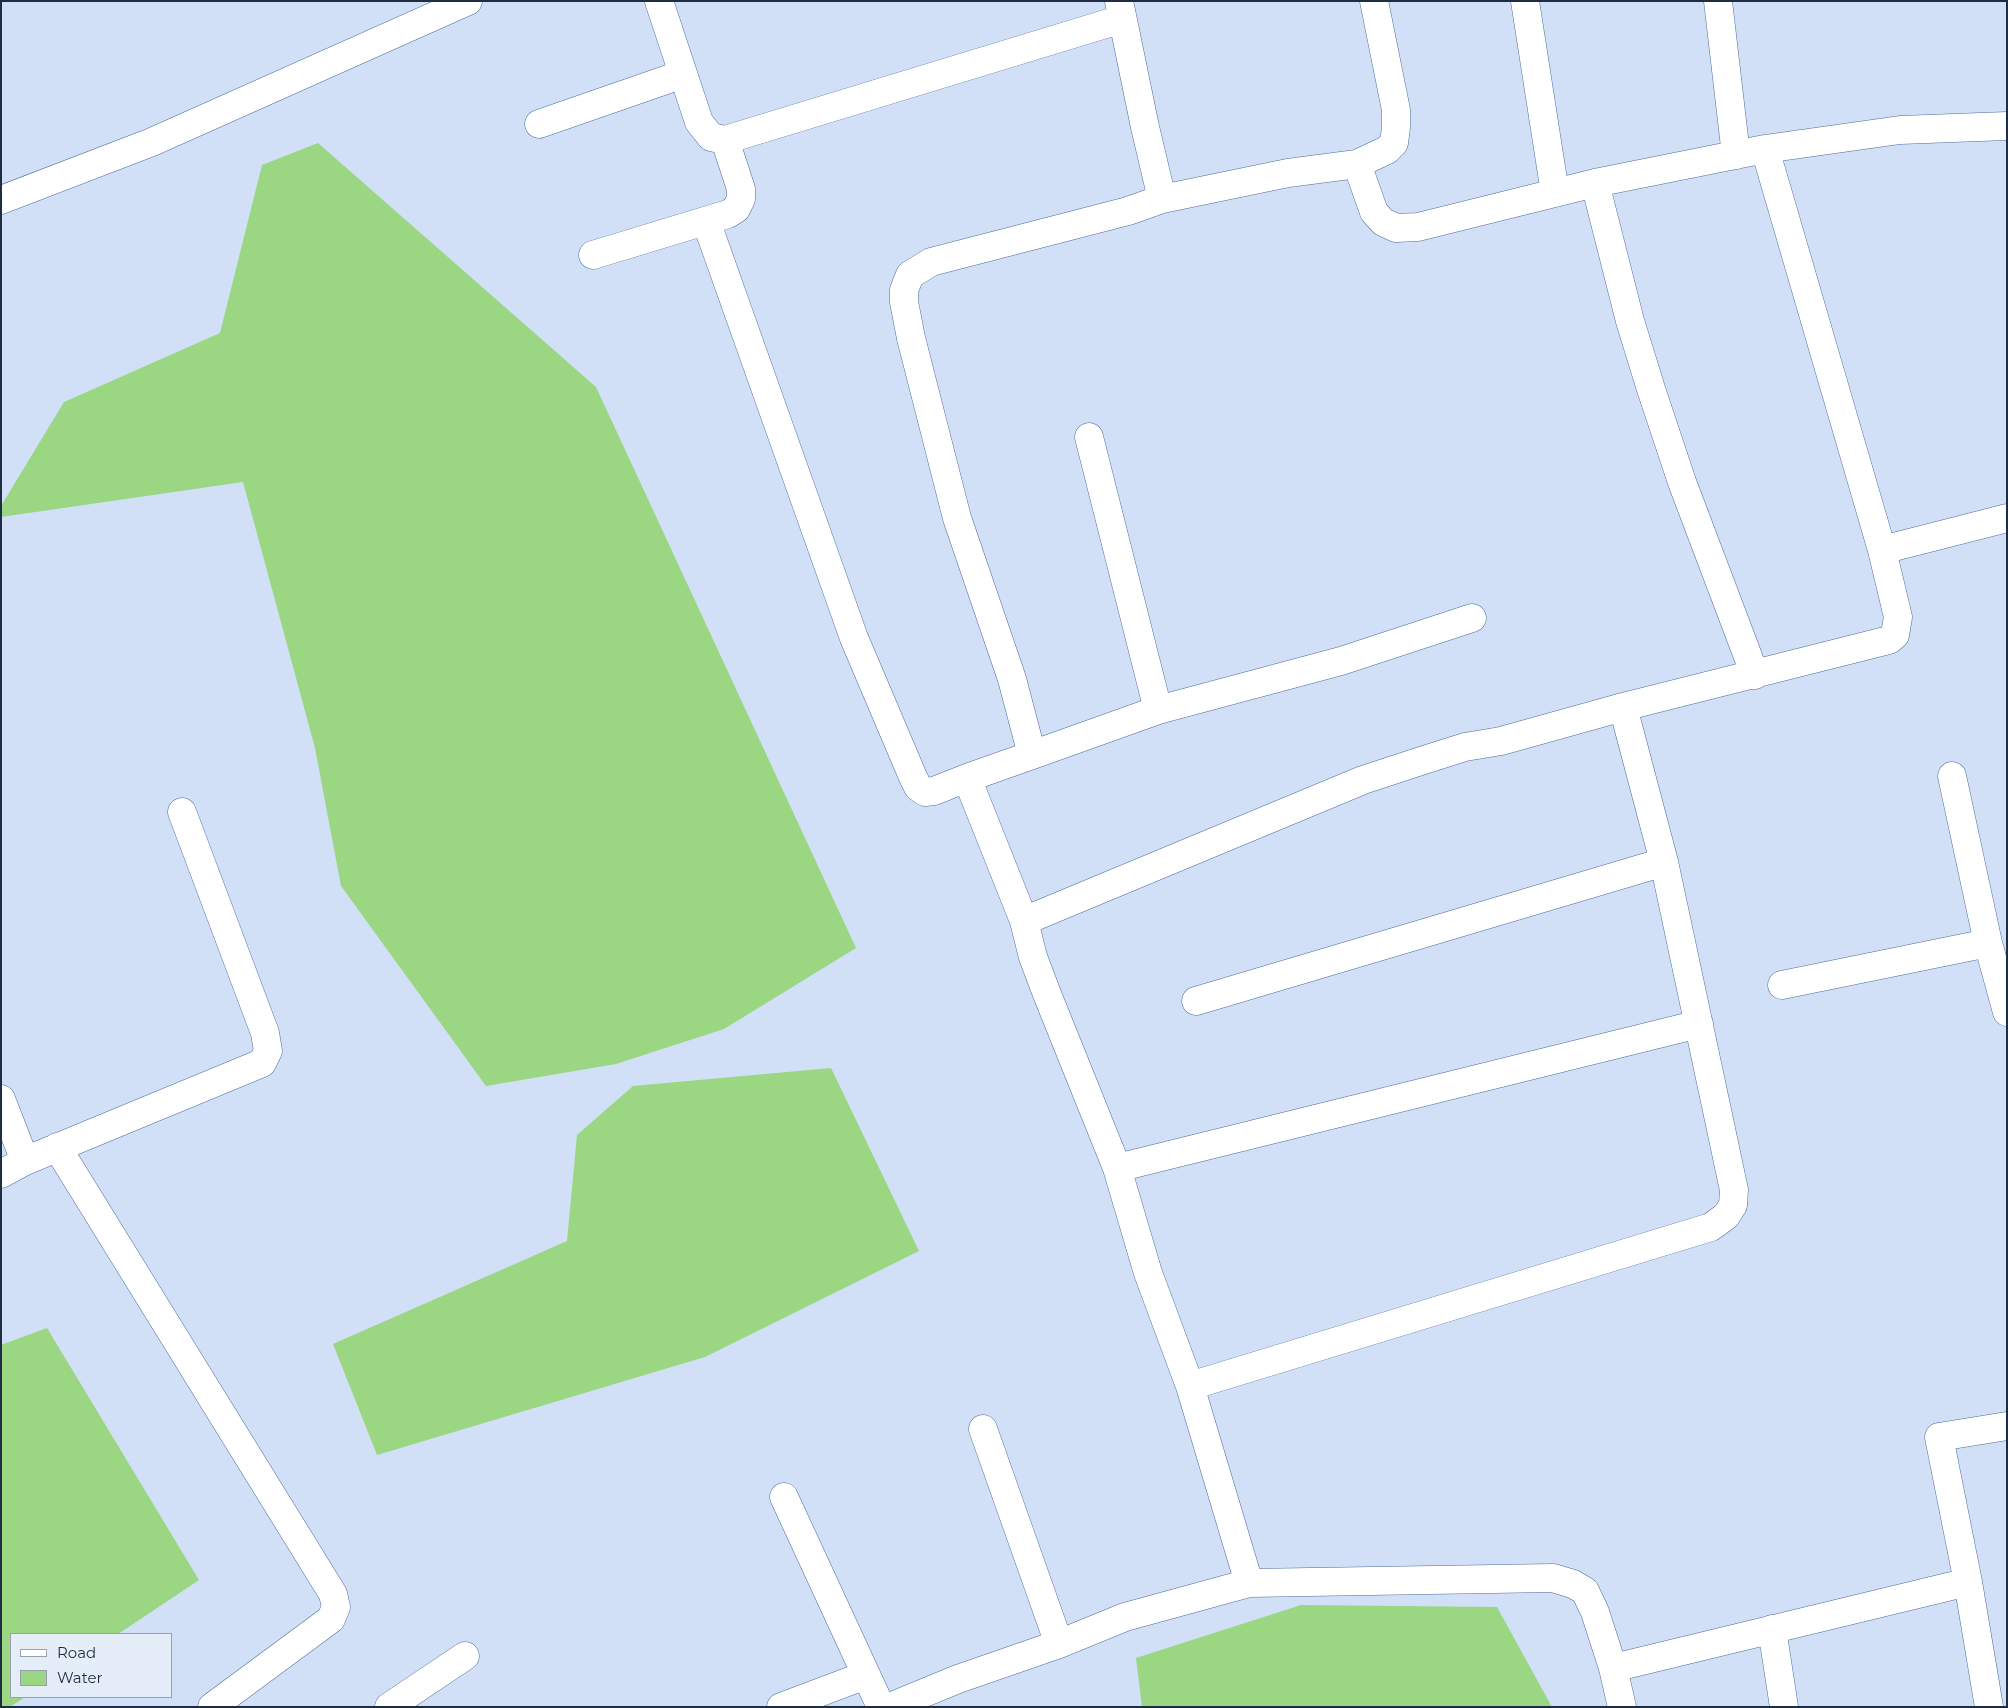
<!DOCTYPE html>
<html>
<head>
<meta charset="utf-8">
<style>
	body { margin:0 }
	#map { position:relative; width:2008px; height:1708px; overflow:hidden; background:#d1e0f6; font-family:Montserrat,sans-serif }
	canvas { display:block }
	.frame { position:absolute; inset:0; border:2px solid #1f2d42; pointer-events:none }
	.legend { position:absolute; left:10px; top:1633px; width:162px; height:65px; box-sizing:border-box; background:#e5edf8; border:1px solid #96a0af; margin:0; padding:6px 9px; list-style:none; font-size:15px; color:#1f2d42 }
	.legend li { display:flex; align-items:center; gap:10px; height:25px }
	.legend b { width:25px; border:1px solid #96a0af }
</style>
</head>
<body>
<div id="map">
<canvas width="2008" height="1708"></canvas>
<div class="frame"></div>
<ul class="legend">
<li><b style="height:6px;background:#fff"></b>Road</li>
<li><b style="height:14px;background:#9bd683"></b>Water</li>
</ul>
</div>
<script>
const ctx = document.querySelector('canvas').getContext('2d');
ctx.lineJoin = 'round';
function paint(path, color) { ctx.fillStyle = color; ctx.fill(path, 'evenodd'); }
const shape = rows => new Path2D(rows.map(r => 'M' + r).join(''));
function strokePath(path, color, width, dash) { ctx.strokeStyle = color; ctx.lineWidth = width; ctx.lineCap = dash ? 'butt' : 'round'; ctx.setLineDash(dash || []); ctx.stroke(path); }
paint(shape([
	[318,143,596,387,856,948,724,1029,616,1064,486,1086,341,886,315,748,243,482,1,517,1,506,64,402,220,333,262,165],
	[831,1068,919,1251,705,1357,377,1455,333,1344,567,1241,577,1135,633,1086],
	[47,1328,199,1580,118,1634,11,1634,11,1697,25,1697,10,1707,1,1707,1,1345],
	[1301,1605,1497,1607,1552,1707,1142,1707,1136,1658]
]), '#9bd683');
const minor = shape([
	[659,1,699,122,711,137,725,140,1122,19],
	[1525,1,1555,193],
	[1718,1,1736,155],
	[539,124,683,74],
	[1765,149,1882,550],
	[1357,164,1387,150,1394,143,1396,127,1396,110,1374,1],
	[1595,183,1630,321,1651,389,1682,482,1755,675],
	[1162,199,1288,173,1357,164,1374,212,1383,222,1396,228,1418,227,1595,183,1765,149,1900,130,2007,126],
	[1,200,152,142,468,1],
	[706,221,854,638,913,777,918,787,925,792,934,791,967,778],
	[593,255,728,214,736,209,741,199,741,189,725,140],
	[1089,437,1158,710],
	[1032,755,1158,710,1341,661,1472,618],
	[1952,776,1988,943,2007,1012],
	[1024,921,1363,780,1424,760,1465,747,1501,741,1623,707,1889,640,1895,635,1898,617,1882,550,2007,518],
	[1782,985,1988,943],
	[1196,1001,1664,862],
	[1,1099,25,1161],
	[57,1147,333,1594,336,1607,331,1619,212,1707],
	[1117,1168,1699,1024],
	[1,1174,25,1161,262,1063,268,1051,265,1033,182,812],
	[1190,1386,1711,1227,1726,1216,1733,1205,1734,1190,1664,862,1623,707],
	[983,1429,1059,1644],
	[784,1497,881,1707],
	[1968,1582,1989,1707],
	[1249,1583,1553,1578,1573,1584,1585,1591,1595,1612,1613,1668,1622,1707],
	[1772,1629,1784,1707],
	[1613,1668,1968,1582,1939,1437,2007,1426],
	[389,1707,465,1656],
	[781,1707,866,1675],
	[890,1707,958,1679,1059,1644,1125,1617,1249,1583,1190,1386,1148,1273,1117,1168,1047,994,1033,957,1024,921,967,778,1032,755,1012,679,957,518,911,338,904,302,904,290,910,275,931,262,1128,211,1162,199,1145,127,1119,1]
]);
strokePath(minor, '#4a6c9c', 29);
strokePath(minor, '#fff', 28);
</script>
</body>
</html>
